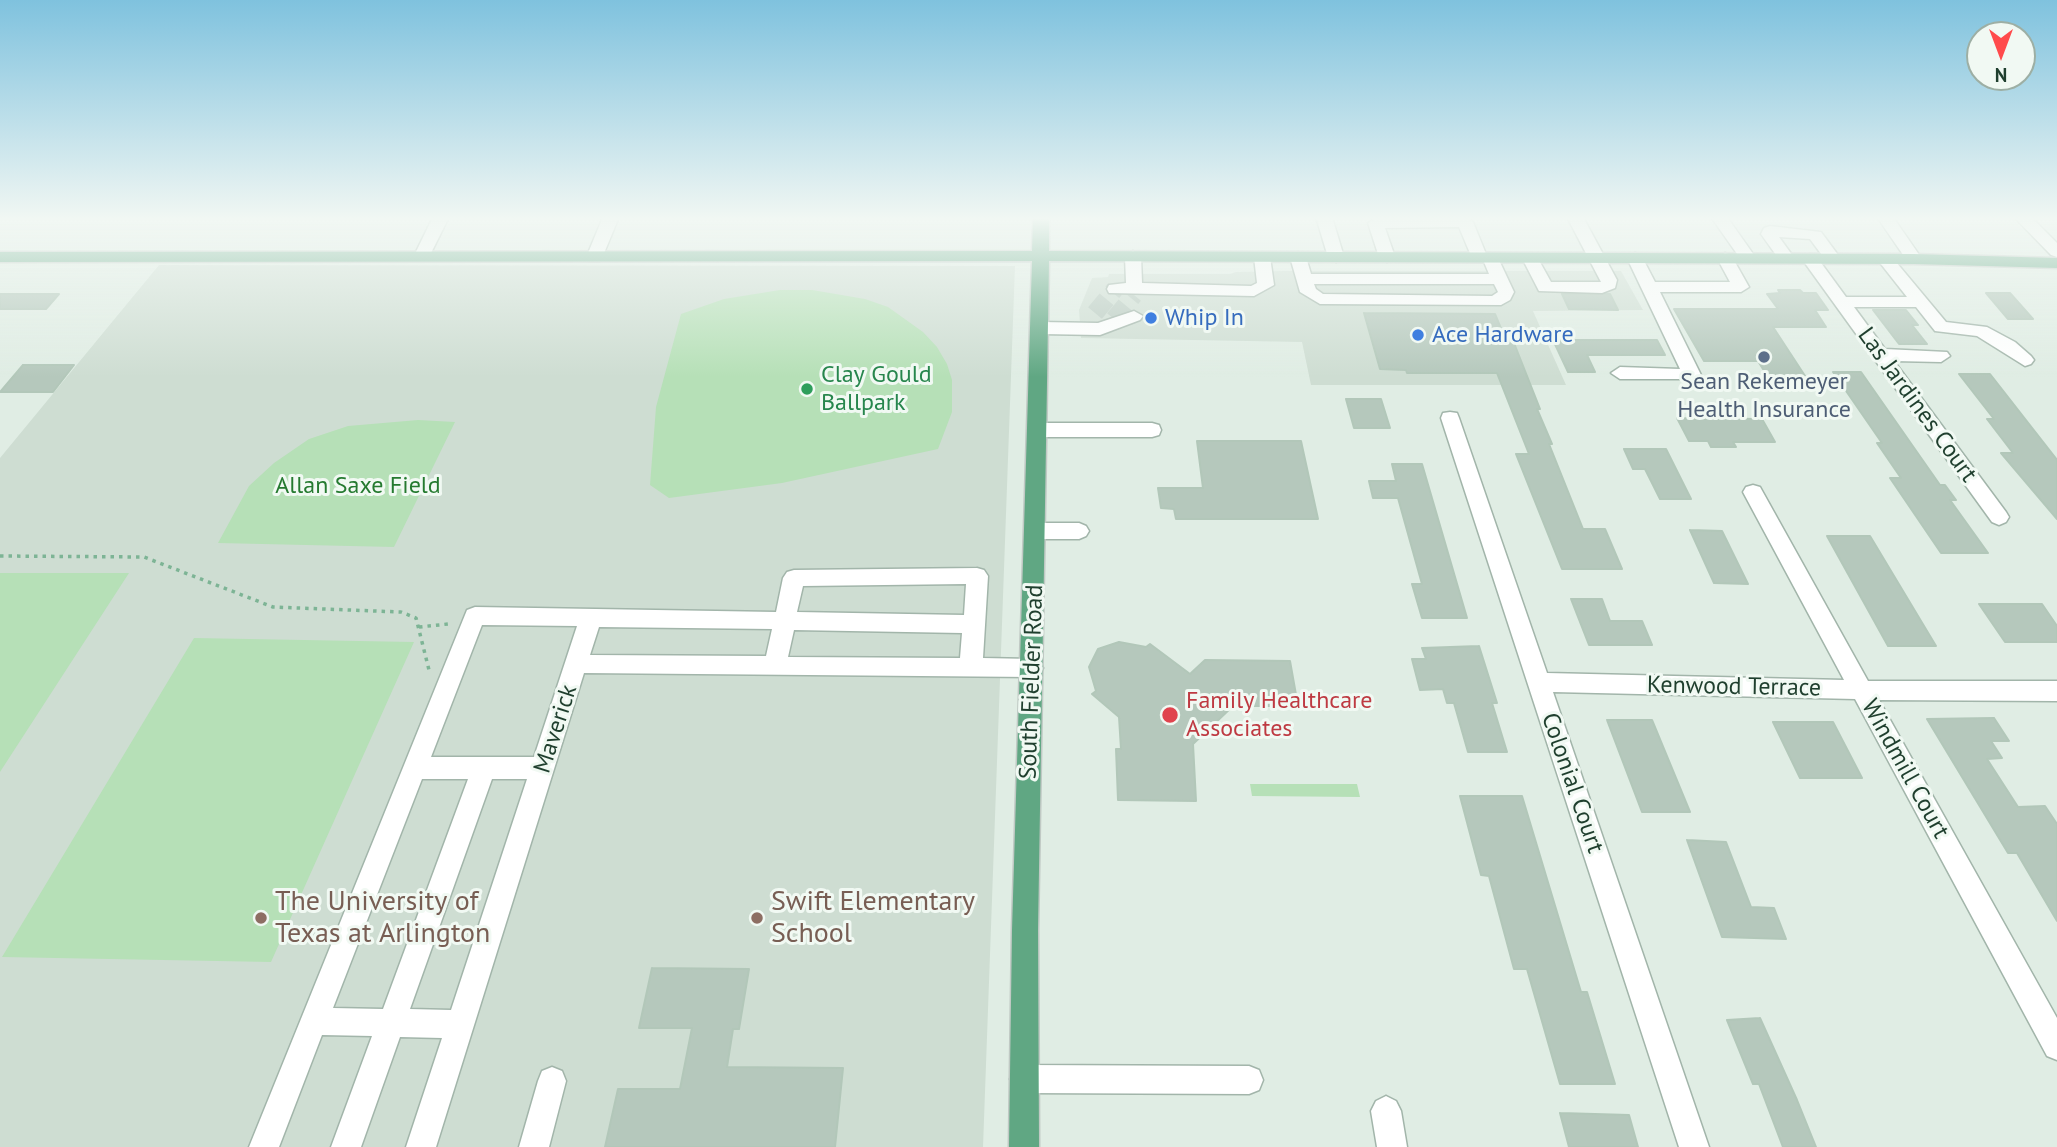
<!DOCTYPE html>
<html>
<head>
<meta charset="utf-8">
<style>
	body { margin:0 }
	#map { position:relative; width:2057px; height:1147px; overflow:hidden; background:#e0ede4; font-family:"PT Sans",sans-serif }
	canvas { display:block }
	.north { position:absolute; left:1966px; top:21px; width:70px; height:70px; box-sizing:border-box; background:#f1f9f3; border:2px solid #9dafa4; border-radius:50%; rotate:180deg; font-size:19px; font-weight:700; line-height:28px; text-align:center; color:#1f3f2e }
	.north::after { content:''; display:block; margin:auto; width:24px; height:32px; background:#ff4b4c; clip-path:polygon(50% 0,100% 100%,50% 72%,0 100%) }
</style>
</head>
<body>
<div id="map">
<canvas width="2057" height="1147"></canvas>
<div class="north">N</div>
</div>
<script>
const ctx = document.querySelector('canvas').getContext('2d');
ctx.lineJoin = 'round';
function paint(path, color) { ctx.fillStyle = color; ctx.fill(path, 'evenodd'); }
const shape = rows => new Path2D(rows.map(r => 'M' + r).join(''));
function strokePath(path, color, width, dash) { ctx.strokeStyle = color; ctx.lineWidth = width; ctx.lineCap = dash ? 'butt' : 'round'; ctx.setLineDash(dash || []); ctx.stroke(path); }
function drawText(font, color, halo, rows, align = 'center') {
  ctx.font = font + ' "PT Sans",sans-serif'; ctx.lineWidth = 6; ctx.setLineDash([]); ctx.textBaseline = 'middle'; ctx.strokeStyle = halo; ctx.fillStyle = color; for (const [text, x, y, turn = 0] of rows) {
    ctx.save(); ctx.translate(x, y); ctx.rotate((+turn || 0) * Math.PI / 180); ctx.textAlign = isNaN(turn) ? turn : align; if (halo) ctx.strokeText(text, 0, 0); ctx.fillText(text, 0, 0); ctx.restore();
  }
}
paint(shape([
	[159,265,1015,266,983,1147,0,1147,0,458],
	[1282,271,1621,271,1643,310,1533,311,1566,385,1311,385,1302,342,1081,338,1079,310,1092,278,1108,277,1109,274,1230,274,1236,272]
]), '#ceddd2');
paint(shape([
	[780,290,812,290,865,299,888,307,923,332,937,347,947,364,952,380,952,412,938,449,782,483,669,498,650,485,656,407,681,314,724,299],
	[418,420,455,422,394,547,218,543,249,486,274,463,309,439,348,426],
	[0,573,129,573,0,772],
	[194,638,414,642,271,962,2,957],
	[1250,784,1357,784,1360,797,1252,796]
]), '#b6e0b7');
const building = shape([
	[1778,290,1800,290,1803,293,1816,293,1828,310,1815,310,1826,327,1773,327,1809,382,1771,382,1758,361,1704,361,1674,309,1778,309,1767,294,1780,293,1778,290],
	[1986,293,2010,293,2033,319,2008,319,1986,293],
	[0,294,59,294,46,309,0,309,0,294],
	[1562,294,1610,294,1618,310,1569,309,1562,294],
	[1873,310,1906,310,1918,325,1912,325,1927,344,1899,344,1873,310],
	[1364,313,1495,314,1507,343,1514,343,1540,409,1537,409,1552,444,1549,444,1583,529,1605,529,1622,569,1562,569,1516,454,1529,454,1497,373,1407,373,1406,370,1380,369,1364,313],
	[1553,340,1657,340,1665,355,1587,355,1595,372,1568,372,1553,340],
	[23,365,74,365,53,392,0,392,23,365],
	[1833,372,1861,372,1940,485,1945,485,1956,500,1950,500,1988,553,1941,553,1890,478,1901,478,1877,443,1882,443,1833,372],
	[1959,374,1990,374,2057,460,2057,519,2001,453,2013,453,1987,419,1994,419,1959,374],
	[1346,399,1381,399,1390,428,1354,428,1346,399],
	[1677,418,1762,419,1775,442,1733,442,1736,447,1711,447,1708,441,1689,441,1677,418],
	[1197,441,1301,441,1318,519,1176,519,1174,509,1161,508,1158,488,1203,488,1197,441],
	[1624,449,1666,449,1691,499,1660,499,1645,469,1633,469,1624,449],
	[1392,464,1422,464,1467,618,1422,618,1412,584,1422,584,1398,498,1373,498,1369,481,1396,481,1392,464],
	[1690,530,1722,531,1748,584,1714,583,1690,530],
	[1827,536,1870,536,1936,646,1888,646,1827,536],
	[1571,599,1602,599,1610,621,1642,621,1652,645,1589,645,1571,599],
	[1979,604,2042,604,2057,626,2057,642,2005,642,1979,604],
	[1119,642,1146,647,1150,644,1190,674,1205,660,1290,661,1298,706,1233,706,1193,744,1196,801,1118,800,1116,749,1121,749,1119,717,1092,694,1096,691,1089,667,1098,649,1119,642],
	[1479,646,1497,703,1492,703,1507,752,1468,752,1454,703,1447,703,1443,689,1420,690,1412,659,1426,659,1422,648,1479,646],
	[1994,718,2009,741,1991,741,2002,758,1987,759,2018,807,2045,806,2057,824,2057,921,2017,853,2008,853,1927,719,1994,718],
	[1607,720,1652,720,1690,812,1642,812,1607,720],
	[1773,722,1833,722,1862,778,1800,778,1773,722],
	[1460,796,1522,796,1581,992,1587,992,1615,1084,1560,1084,1527,969,1514,969,1489,876,1481,875,1460,796],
	[1687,840,1726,842,1751,907,1774,908,1786,939,1722,937,1687,840],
	[652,968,749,969,739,1029,733,1029,727,1067,843,1068,835,1147,605,1147,618,1089,680,1089,692,1028,639,1028,652,968],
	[1760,1018,1797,1100,1816,1147,1783,1147,1759,1084,1753,1084,1727,1020,1760,1018],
	[1560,1113,1629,1115,1638,1147,1569,1147,1560,1113]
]);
paint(building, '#b5c8bc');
strokePath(building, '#b2c7b9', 2);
strokePath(shape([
	[1095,313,1115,289],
	[1114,319,1134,295]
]), '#b9cac0', 18, [18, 9]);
const minor = shape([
	[433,217,449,217,427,261,415,261,413,258,433,217],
	[603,217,619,217,602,258,600,261,588,261,586,258,603,217],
	[1316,217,1332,217,1344,257,1342,260,1336,262,1328,257,1316,217],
	[1465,217,1473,222,1486,254,1496,255,1498,258,1514,292,1510,300,1501,305,1320,304,1300,292,1290,257,1298,252,1306,257,1311,274,1489,274,1484,262,1474,261,1472,258,1459,227,1385,228,1395,257,1387,262,1379,257,1368,223,1376,218,1465,217],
	[1314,284,1494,284,1498,292,1492,296,1323,294,1316,289,1314,284],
	[1567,217,1583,217,1617,280,1615,288,1602,293,1539,291,1522,258,1524,255,1536,255,1551,282,1601,282,1567,217],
	[1711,217,1727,217,1756,258,1754,261,1742,261,1711,217],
	[1877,217,1893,217,1922,259,1920,262,1908,262,1877,217],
	[2014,217,2031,217,2057,243,2057,257,2051,255,2014,217],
	[1770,226,1821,232,1841,259,1839,262,1827,262,1810,239,1779,237,1795,259,1793,262,1781,262,1761,234,1764,228,1770,226],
	[1133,251,1141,256,1142,283,1251,286,1257,283,1254,257,1262,252,1270,257,1274,285,1254,296,1109,293,1107,289,1109,285,1126,283,1125,256,1133,251],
	[1635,253,1641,255,1655,282,1730,282,1717,258,1725,253,1731,255,1749,287,1741,292,1660,292,1701,375,1698,379,1620,379,1611,373,1620,367,1680,369,1627,258,1635,253],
	[1810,254,1816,256,1846,297,1907,297,1877,259,1879,256,1891,256,1946,322,1987,327,2015,342,2031,356,2034,360,2031,364,2025,366,1977,336,1935,331,1916,307,1854,307,1885,349,1947,352,1950,356,1941,362,1894,361,2006,512,2009,517,2006,522,1999,525,1992,522,1802,259,1810,254],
	[1134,311,1143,316,1140,320,1100,335,1041,334,1032,328,1041,322,1098,323,1134,311],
	[1450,412,1457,413,1459,418,1547,673,1844,680,1743,492,1746,487,1753,485,1760,487,1868,681,2057,681,2057,701,1879,700,2057,1018,2057,1060,2047,1056,1855,699,1553,692,1709,1147,1679,1147,1441,418,1443,413,1450,412],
	[1038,423,1152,423,1159,425,1161,430,1159,435,1152,437,1038,437,1031,435,1029,430,1031,425,1038,423],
	[1035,523,1079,523,1086,526,1089,531,1086,536,1079,539,1035,539,1028,536,1025,531,1028,526,1035,523],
	[977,568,984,570,988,576,983,658,1032,659,1040,661,1043,668,1040,675,1032,677,584,673,436,1147,406,1147,442,1038,400,1037,361,1147,331,1147,372,1036,322,1035,279,1147,249,1147,467,610,475,607,776,612,783,578,787,572,794,570,977,568],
	[966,584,964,615,797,612,803,586,966,584],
	[482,625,577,626,534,757,431,757,482,625],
	[599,627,772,629,766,656,590,655,599,627],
	[794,630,962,633,960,658,788,657,794,630],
	[422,779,468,779,383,1009,333,1008,422,779],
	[492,779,527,779,451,1010,410,1009,492,779],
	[1024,1065,1249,1066,1259,1070,1263,1080,1259,1090,1249,1094,1024,1093,1014,1089,1010,1079,1014,1069,1024,1065],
	[552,1067,562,1071,566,1081,549,1147,519,1147,538,1081,542,1071,552,1067],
	[1386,1096,1396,1101,1401,1111,1407,1147,1377,1147,1371,1111,1376,1101,1386,1096]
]);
const major = shape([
	[1033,217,1049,217,1049,251,1914,254,2057,258,2057,268,1914,264,1049,261,1038,930,1039,1147,1009,1147,1012,930,1032,261,0,262,0,252,1032,251,1033,217]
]);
strokePath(minor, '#a2b5aa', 3);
strokePath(major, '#c0c9c4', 3);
strokePath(shape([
	[0,556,144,557,273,607,401,612,416,618,430,674],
	[419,627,448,624]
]), '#7db495', 3.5, [3.5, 5]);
paint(minor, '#fff');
paint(major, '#60a783');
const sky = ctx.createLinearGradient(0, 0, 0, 377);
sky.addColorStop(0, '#7fc2de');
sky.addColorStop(0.58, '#f1f7f3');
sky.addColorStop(1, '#f1f7f300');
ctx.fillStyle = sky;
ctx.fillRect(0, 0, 2057, 377);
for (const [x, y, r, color] of [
	[1151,318,7,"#3f7fe0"],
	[1418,335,7,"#3f7fe0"],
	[1764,357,7,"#5c6f8a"],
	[807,389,7,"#2e9e5b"],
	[1170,715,9,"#e0444e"],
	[261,918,7,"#8d6e63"],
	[757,918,7,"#8d6e63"]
]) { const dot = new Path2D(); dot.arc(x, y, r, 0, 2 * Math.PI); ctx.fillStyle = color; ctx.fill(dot); strokePath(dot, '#f1f9f3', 2.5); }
drawText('24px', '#366cbe', '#f1f9f3', [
	["Whip In",1165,318],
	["Ace Hardware",1432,335]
], 'left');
drawText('24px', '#27864d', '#f1f9f3', [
	["Clay Gould",821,375],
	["Ballpark",821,403]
], 'left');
drawText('24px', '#4e5e75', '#f1f9f3', [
	["Sean Rekemeyer",1764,382],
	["Health Insurance",1764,410]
]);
drawText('24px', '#1f3f2e', '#f1f9f3', [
	["Las Jardines Court",1917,405,54],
	["South Fielder Road",1032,682,-88],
	["Kenwood Terrace",1734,687,1],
	["Maverick",556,729,-72],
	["Windmill Court",1905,769,61],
	["Colonial Court",1572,783,71]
]);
drawText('24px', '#257a30', '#f1f9f3', [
	["Allan Saxe Field",358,486]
]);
drawText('24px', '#be3a42', '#f1f9f3', [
	["Family Healthcare",1186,701],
	["Associates",1186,729]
], 'left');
drawText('28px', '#785e54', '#f1f9f3', [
	["The University of",275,902],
	["Texas at Arlington",275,934],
	["Swift Elementary",771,902],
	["School",771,934]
], 'left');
</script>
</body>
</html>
